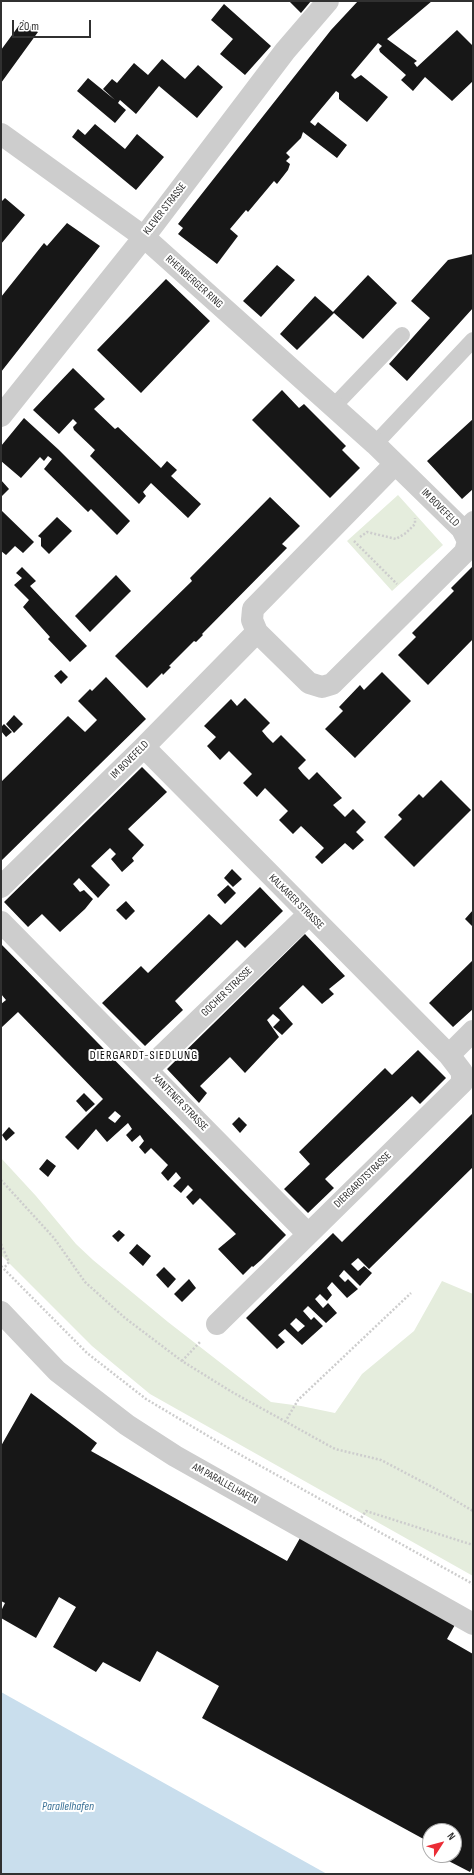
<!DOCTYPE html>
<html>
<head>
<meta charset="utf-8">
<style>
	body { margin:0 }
	#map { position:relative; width:474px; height:1875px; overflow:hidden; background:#fff; font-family:"Sofia Sans Condensed",sans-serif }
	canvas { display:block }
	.frame { position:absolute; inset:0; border:2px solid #303030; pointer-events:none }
	.north { position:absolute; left:422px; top:1823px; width:40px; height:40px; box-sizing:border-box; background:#fff; border:1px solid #acacac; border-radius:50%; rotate:54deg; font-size:11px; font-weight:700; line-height:16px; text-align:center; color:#303030 }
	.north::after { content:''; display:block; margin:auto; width:14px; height:18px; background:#eb2d36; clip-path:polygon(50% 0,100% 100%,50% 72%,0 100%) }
	.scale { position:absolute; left:12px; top:20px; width:79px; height:18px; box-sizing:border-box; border:2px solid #303030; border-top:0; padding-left:5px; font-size:12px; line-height:14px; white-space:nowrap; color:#303030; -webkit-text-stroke:3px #fff; paint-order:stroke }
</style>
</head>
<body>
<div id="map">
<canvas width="474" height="1875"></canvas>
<div class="frame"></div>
<div class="north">N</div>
<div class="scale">20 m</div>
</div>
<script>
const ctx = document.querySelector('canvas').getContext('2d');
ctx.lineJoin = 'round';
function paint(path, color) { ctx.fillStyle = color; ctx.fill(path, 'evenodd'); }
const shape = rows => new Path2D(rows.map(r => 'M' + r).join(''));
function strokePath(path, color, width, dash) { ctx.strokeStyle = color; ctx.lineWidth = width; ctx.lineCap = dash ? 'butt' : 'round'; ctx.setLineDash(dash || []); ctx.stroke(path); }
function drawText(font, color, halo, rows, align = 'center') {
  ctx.font = font + ' "Sofia Sans Condensed",sans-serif'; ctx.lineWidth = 4; ctx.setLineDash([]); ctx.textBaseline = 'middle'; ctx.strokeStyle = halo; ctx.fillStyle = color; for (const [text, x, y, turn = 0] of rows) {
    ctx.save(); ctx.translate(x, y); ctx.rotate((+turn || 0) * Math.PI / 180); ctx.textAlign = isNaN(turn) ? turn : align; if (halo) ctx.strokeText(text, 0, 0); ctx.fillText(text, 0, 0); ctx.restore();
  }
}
paint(shape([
	[398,495,443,545,392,591,347,541],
	[1,1158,36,1196,76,1244,93,1260,168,1322,271,1402,301,1406,335,1413,362,1374,414,1331,442,1281,473,1294,473,1576,150,1394,92,1346,1,1255]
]), '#e5eddd');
paint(shape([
	[1,1692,327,1874,1,1874]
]), '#c9deed');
paint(shape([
	[289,1,311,1,301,13],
	[358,1,432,1,387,39,417,61,414,63,417,67,457,30,473,46,473,81,452,101,425,77,413,91,401,80,406,75,380,52,379,49,382,46,378,43,351,75,355,79,361,75,388,97,367,122,339,99,339,93,336,91,310,122,315,126,318,122,347,145,337,158,303,132,301,138,286,153,290,157,286,161,290,164,288,170,277,184,274,181,248,212,246,210,230,229,238,236,217,264,178,234,183,228,178,224,331,30],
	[224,4,271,46,245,75,220,54,233,39,211,20],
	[23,20,38,32,1,83,1,50],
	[162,59,185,79,198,65,223,87,197,118,159,86,136,114,120,100,118,103,126,110,115,123,77,91,88,78,115,100,103,89,112,79,117,83,134,63,148,75],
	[95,124,125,149,137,134,164,157,136,190,72,137,78,129,85,135],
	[5,198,25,215,1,244,1,202],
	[67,223,100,246,1,372,1,297,44,243,47,246],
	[473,254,473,308,407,381,389,364,430,318,411,301,448,260],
	[277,265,295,280,261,317,243,301],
	[368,275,397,303,363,339,334,313,297,350,280,334,315,296,333,312],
	[166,279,210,321,141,393,97,350],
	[73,368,105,399,94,409,115,429,118,427,161,468,167,461,177,470,171,476,201,504,188,518,151,483,143,492,146,496,139,504,90,456,95,450,74,430,73,427,77,423,73,419,59,434,33,410],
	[282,390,299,408,304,404,346,446,342,450,360,468,330,498,252,420],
	[24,418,59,450,130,521,117,535,91,509,88,512,44,469,52,459,48,456,44,461,40,457,21,478,1,461,1,446],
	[473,419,473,489,462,499,427,461],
	[1,480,9,489,1,497],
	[270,497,300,526,282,544,287,548,202,634,203,635,196,642,194,641,169,666,171,667,163,675,162,673,147,688,115,656,192,581,190,578],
	[1,510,34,542,23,553,15,546,6,555,1,551],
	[57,517,72,531,49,554,41,546,41,538,38,536],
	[22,567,36,581,30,586,87,646,70,662,48,639,50,637,23,607,29,600,14,585,22,578,16,573],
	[472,567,473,639,428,685,398,655,416,637,412,633,454,591,451,588],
	[116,575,131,591,90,632,75,616],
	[61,670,68,677,61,684,54,676],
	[382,672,411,701,355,758,325,729,343,711,339,707,360,685,364,690],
	[106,677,146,719,1,861,1,782,68,716,85,732,97,720,78,701,90,689,92,691],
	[245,698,270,723,262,731,267,737,273,743,281,735,306,760,298,768,303,774,309,780,317,772,342,798,333,805,345,817,353,809,366,822,356,832,364,840,353,850,345,843,322,864,315,857,324,848,301,826,293,834,279,820,288,811,265,788,257,797,243,783,252,774,229,751,220,760,207,746,216,737,204,726,231,699,237,706],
	[14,715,23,724,14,733,6,724],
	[4,724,12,732,6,737,1,731,1,727],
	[142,767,167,792,128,829,144,845,132,858,134,861,122,872,111,859,116,854,110,848,91,866,110,885,98,898,79,878,73,884,80,892,84,890,93,899,85,909,60,932,42,914,28,927,4,902],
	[441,780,471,810,414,867,384,837,402,819,398,815,419,794,423,798],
	[232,869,242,879,233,887,224,878],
	[228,885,236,893,225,904,217,895],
	[260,887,283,911,245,948,237,940,175,1001,183,1010,145,1046,102,1003,141,966,148,973,209,914,221,925],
	[126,901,135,911,126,920,116,910],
	[473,910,473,927,465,919],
	[305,934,345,976,329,989,334,994,322,1004,303,985,279,1008,293,1024,282,1035,273,1027,280,1020,273,1014,267,1020,279,1037,245,1073,230,1057,200,1086,207,1093,199,1103,167,1069],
	[1,944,286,1235,261,1260,253,1267,252,1266,243,1275,218,1249,236,1234,200,1198,193,1205,186,1197,193,1190,188,1185,181,1193,173,1186,181,1178,176,1172,168,1181,161,1173,168,1165,151,1148,145,1154,139,1147,144,1141,140,1135,132,1142,126,1135,132,1129,128,1123,107,1142,96,1129,78,1150,65,1137,103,1099,18,1012,1,1028,1,1004,6,1000,1,994],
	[115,1111,121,1116,115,1123,108,1118],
	[473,960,473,1009,453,1027,429,1003],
	[418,1050,446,1078,420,1104,412,1096,325,1179,334,1188,308,1213,284,1189,310,1164,299,1152,385,1068,392,1075],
	[84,1093,95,1104,86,1112,76,1101],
	[473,1113,473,1167,369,1269,358,1258,351,1264,358,1271,364,1266,372,1273,360,1286,344,1270,339,1276,345,1282,348,1279,358,1289,347,1298,332,1282,327,1288,332,1295,327,1301,320,1294,315,1299,323,1308,328,1303,337,1313,326,1323,308,1306,303,1311,311,1320,314,1317,323,1326,313,1335,302,1345,285,1329,278,1335,285,1342,277,1349,246,1318,333,1233,342,1242],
	[296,1318,305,1326,298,1332,290,1324],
	[239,1117,247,1125,240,1133,232,1124],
	[9,1127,15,1133,6,1141,2,1135],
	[47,1159,56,1166,48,1177,39,1169],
	[119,1230,125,1235,118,1242,112,1236],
	[137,1244,151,1256,143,1266,129,1253],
	[164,1267,176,1279,168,1288,156,1275],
	[189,1279,196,1288,182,1302,174,1294],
	[31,1393,97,1443,91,1451,287,1561,300,1538,456,1623,447,1639,473,1654,473,1866,470,1872,437,1855,454,1855,454,1831,430,1831,430,1851,426,1849,429,1842,202,1718,219,1686,157,1651,140,1682,103,1662,96,1672,53,1647,76,1607,59,1597,36,1638,1,1618,1,1611,5,1603,1,1601,1,1446]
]), '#171717');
strokePath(shape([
	[360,537,367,532,396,539,406,533,415,524,415,518],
	[354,541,397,584],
	[1,1180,54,1238,85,1282,125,1318,182,1361,232,1392,335,1449,381,1460,436,1489,473,1511],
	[1,1244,9,1262,4,1268],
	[1,1266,87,1353,146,1399,230,1449,473,1584],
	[182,1361,200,1342],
	[285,1422,298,1400,411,1293],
	[359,1521,366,1511,473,1545]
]), '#cdcdcd', 2.5, [2, 2]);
strokePath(shape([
	[333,407,402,335],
	[375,444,473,340],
	[462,529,473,519]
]), '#cdcdcd', 16);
strokePath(shape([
	[1,134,144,237,375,444,462,529,468,541,465,552,332,684,322,687,309,683,257,632],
	[1,416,144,237,285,51,328,1],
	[144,747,449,1055],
	[1,887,144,747,257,632,252,620,253,609,395,464],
	[1,922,308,1234],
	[147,1070,308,915],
	[1,1312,57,1371,127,1425,175,1456,473,1624],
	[217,1324,462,1083,462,1072,449,1055,473,1031]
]), '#cdcdcd', 22);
drawText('11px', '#303030', '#fff', [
	["KLEVER STRASSE",165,209,-52],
	["RHEINBERGER RING",194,282,42],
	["IM BOVEFELD",440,508,45],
	["IM BOVEFELD",130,760,-45],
	["KALKARER STRASSE",296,902,45],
	["GOCHER STRASSE",227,992,-44],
	["XANTENER STRASSE",180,1103,46],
	["DIERGARDTSTRASSE",363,1180,-44],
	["AM PARALLELHAFEN",225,1484,29]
]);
ctx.letterSpacing = '1px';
drawText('12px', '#000', '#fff', [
	["DIERGARDT-SIEDLUNG",144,1056]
]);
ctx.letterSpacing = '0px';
drawText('italic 12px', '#3a7095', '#fff', [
	["Parallelhafen",68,1807]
]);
</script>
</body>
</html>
